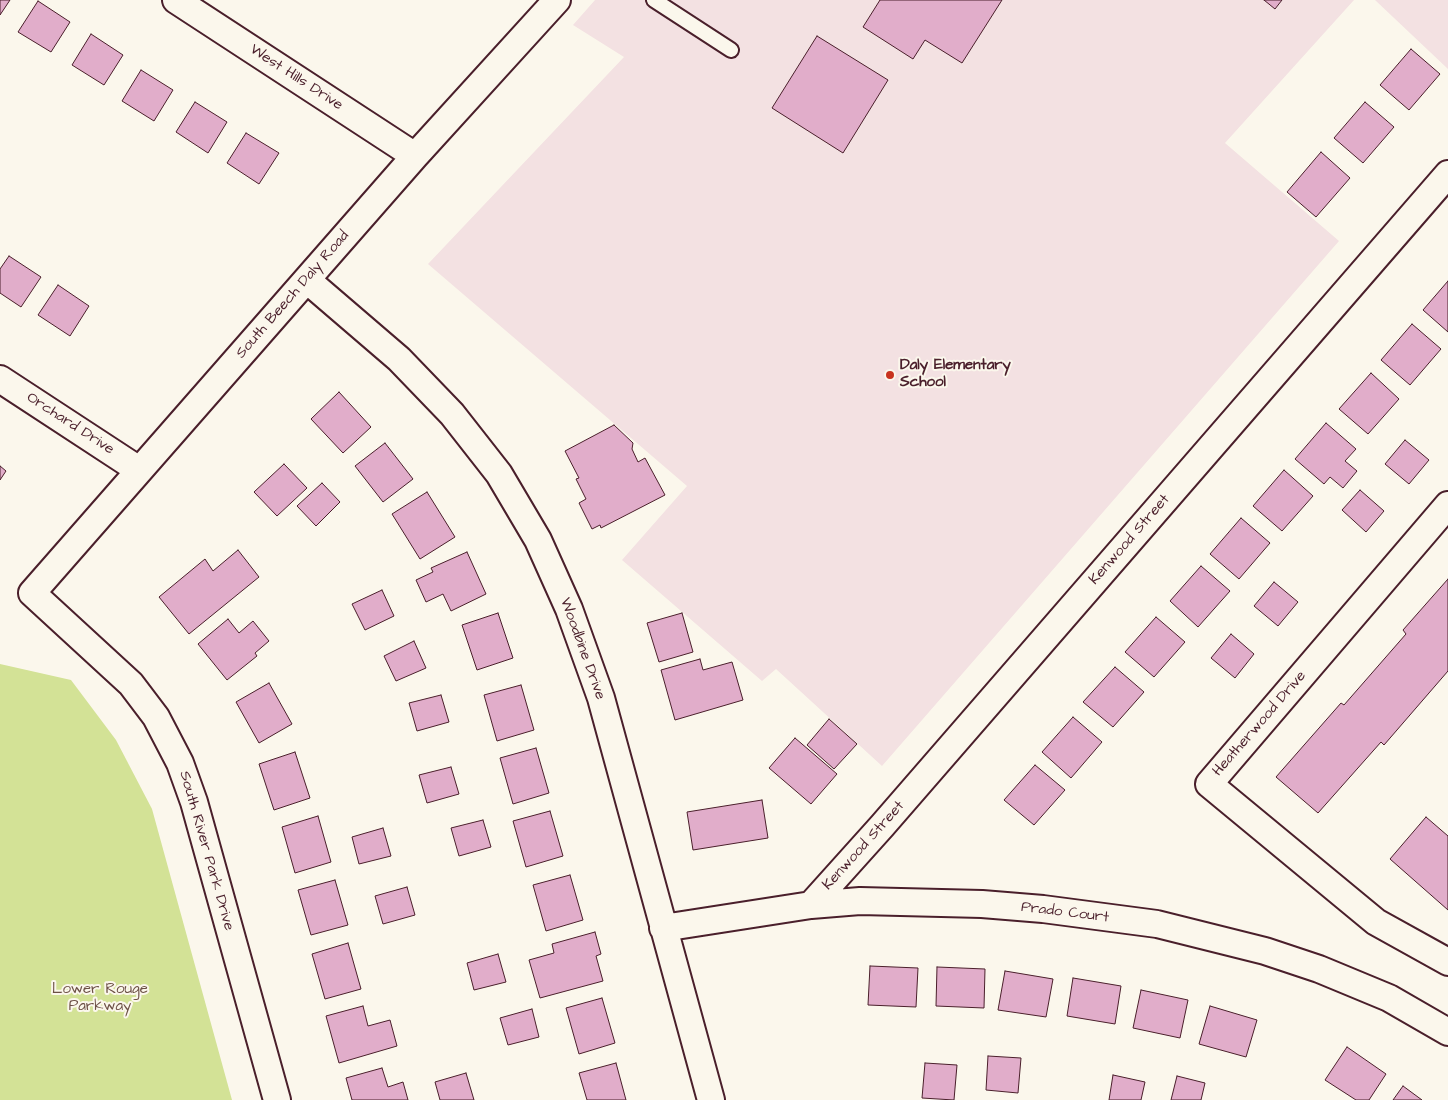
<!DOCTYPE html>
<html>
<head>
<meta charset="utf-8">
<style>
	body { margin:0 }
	canvas { display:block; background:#fbf7ec }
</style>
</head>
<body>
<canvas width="1448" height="1100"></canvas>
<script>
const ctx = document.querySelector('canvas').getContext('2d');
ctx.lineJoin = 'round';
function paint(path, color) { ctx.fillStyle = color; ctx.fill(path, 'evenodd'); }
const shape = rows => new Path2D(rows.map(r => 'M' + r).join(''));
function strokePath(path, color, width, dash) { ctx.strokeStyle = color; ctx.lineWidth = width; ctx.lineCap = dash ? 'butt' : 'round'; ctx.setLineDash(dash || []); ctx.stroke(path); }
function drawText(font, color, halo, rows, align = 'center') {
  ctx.font = font + ' "Architects Daughter",sans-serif'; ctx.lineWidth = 4; ctx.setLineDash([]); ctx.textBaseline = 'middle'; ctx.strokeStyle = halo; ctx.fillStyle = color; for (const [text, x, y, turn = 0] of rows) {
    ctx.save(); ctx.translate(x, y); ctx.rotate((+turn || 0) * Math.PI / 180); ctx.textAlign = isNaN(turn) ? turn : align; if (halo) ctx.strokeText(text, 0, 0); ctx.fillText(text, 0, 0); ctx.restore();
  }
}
paint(shape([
	[595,0,1354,0,1225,143,1339,241,882,766,776,669,762,681,622,560,687,486,428,264,624,57,573,25],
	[1375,0,1448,0,1448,69]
]), '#f3e1e2');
paint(shape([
	[0,664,71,680,116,740,152,809,232,1100,0,1100]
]), '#d3e296');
const building = shape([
	[0,0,10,0,0,15,0,0],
	[880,0,1002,0,962,63,925,40,913,59,863,27,880,0],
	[1264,0,1282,0,1275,9,1264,0],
	[38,1,70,22,51,52,18,32,38,1],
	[91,34,123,55,104,85,72,65,91,34],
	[817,36,888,80,843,153,772,108,817,36],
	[1411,49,1440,74,1409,110,1380,85,1411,49],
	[141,70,173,90,154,121,122,101,141,70],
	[195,102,227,122,208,153,176,132,195,102],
	[1365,102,1394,127,1363,163,1334,138,1365,102],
	[246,133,279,153,259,184,227,163,246,133],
	[1321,152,1350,178,1316,217,1287,192,1321,152],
	[9,256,41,277,21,307,0,293,0,269,9,256],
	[1448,281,1448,332,1423,310,1448,281],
	[58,285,89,306,70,336,38,315,58,285],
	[1412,324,1441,349,1410,385,1381,360,1412,324],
	[1371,373,1399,399,1368,434,1339,409,1371,373],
	[339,392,371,427,343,453,311,419,339,392],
	[1326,423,1356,449,1345,461,1357,471,1343,488,1330,477,1324,484,1295,459,1326,423],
	[614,425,633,443,632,449,638,462,645,458,665,495,601,528,600,525,592,529,579,503,586,499,576,479,579,478,565,451,614,425],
	[1405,440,1429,460,1409,484,1385,464,1405,440],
	[385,443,413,479,383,502,355,466,385,443],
	[284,464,307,488,277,516,254,492,284,464],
	[0,466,6,471,0,480,0,466],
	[1284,470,1313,496,1282,531,1253,506,1284,470],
	[322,483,340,502,316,526,297,506,322,483],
	[1360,490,1384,511,1366,532,1342,510,1360,490],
	[427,492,455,537,420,559,392,514,427,492],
	[1241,518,1270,543,1239,579,1210,554,1241,518],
	[238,550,259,577,189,634,159,597,205,559,213,571,238,550],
	[467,552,486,594,451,611,443,594,426,602,416,580,433,572,431,568,467,552],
	[1201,566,1230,591,1198,627,1170,601,1201,566],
	[1448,579,1448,671,1384,745,1381,742,1318,813,1276,777,1341,703,1344,705,1406,634,1403,630,1448,579],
	[1274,582,1298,602,1278,626,1254,606,1274,582],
	[382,590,394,616,365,630,352,604,382,590],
	[498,613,513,658,477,670,462,625,498,613],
	[682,613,693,652,659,662,647,623,682,613],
	[1156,617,1185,642,1154,677,1125,652,1156,617],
	[228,619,239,633,253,621,269,641,255,653,257,656,227,680,198,644,228,619],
	[1231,634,1254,654,1235,678,1211,658,1231,634],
	[414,641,426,668,396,681,384,656,414,641],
	[700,659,703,670,732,662,743,700,675,720,661,670,700,659],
	[1115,667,1144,692,1113,727,1083,702,1115,667],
	[269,683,292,724,259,743,236,702,269,683],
	[521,685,534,730,497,741,484,695,521,685],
	[441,695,449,722,417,731,409,703,441,695],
	[1073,717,1102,742,1071,778,1042,752,1073,717],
	[829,719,857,744,834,769,807,745,829,719],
	[795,738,837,774,811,804,769,768,795,738],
	[536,748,549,793,513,804,500,758,536,748],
	[295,752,310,798,274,810,259,764,295,752],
	[1035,765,1065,790,1034,825,1004,800,1035,765],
	[451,767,459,794,427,803,419,775,451,767],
	[762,800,768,838,693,850,687,812,762,800],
	[550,811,563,856,526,867,513,821,550,811],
	[318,816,331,862,295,873,282,827,318,816],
	[1426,817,1448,836,1448,910,1390,859,1426,817],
	[483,820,491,847,459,856,451,828,483,820],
	[383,828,391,856,359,864,352,837,383,828],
	[570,875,583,920,546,931,533,885,570,875],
	[335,880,348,925,311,935,298,890,335,880],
	[407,887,415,915,383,924,375,896,407,887],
	[595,932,601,954,596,956,603,981,540,998,529,960,554,953,552,944,595,932],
	[348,943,361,989,325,999,312,954,348,943],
	[498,954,506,982,474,990,467,963,498,954],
	[870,966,918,968,916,1007,868,1005,870,966],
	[937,967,985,969,984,1008,936,1006,937,967],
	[1005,971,1053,979,1046,1017,998,1010,1005,971],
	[1073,978,1121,986,1115,1024,1067,1016,1073,978],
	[1141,990,1188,1000,1180,1038,1133,1028,1141,990],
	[602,998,615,1043,579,1054,566,1008,602,998],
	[363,1006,368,1026,390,1020,397,1046,339,1063,326,1016,363,1006],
	[1210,1006,1257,1020,1246,1057,1199,1044,1210,1006],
	[532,1009,539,1037,508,1045,500,1018,532,1009],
	[1347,1047,1386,1074,1369,1100,1356,1100,1325,1080,1347,1047],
	[988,1056,1021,1058,1018,1093,986,1090,988,1056],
	[616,1063,626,1100,587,1100,579,1073,616,1063],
	[925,1063,957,1065,954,1100,922,1098,925,1063],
	[382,1068,388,1087,403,1082,408,1100,352,1100,346,1078,382,1068],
	[466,1073,474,1100,440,1100,435,1082,466,1073],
	[1113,1075,1145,1082,1141,1100,1109,1100,1113,1075],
	[1177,1076,1205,1083,1201,1100,1171,1100,1177,1076],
	[1403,1086,1422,1100,1393,1100,1403,1086]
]);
paint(building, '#e1adca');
strokePath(building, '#4a1f2b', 1);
const lane = shape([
	[654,0,731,50]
]);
const street = shape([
	[176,0,415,156],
	[307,280,399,359,452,414,499,474,538,540,569,609,601,698,711,1100],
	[0,379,139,470],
	[1448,505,1209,784,1376,922,1448,962],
	[811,905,882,826,1448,174],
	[663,928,811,905,860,901,982,904,1043,909,1157,924,1265,951,1319,969,1389,998,1448,1032],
	[277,1100,194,802,180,763,156,717,131,684,32,593,415,156,557,0]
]);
strokePath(lane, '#4a1f2b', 18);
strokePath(street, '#4a1f2b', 30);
strokePath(lane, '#fbf7ec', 14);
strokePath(street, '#fbf7ec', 26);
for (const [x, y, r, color] of [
	[890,375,5,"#c8321e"]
]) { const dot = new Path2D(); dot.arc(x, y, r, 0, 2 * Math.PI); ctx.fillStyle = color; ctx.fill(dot); strokePath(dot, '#fbf7ec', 2); }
drawText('15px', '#4a1f2b', '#fbf7ec', [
	["West Hills Drive",296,78,33],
	["South Beech Daly Road",293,295,-49],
	["Orchard Drive",70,424,33],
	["Kenwood Street",1130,540,-49],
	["Woodbine Drive",582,649,70],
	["Heatherwood Drive",1260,724,-49],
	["Kenwood Street",864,846,-48],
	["South River Park Drive",206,851,74],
	["Prado Court",1065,913,7]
]);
drawText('bold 15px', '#4a1f2b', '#fbf7ec', [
	["Daly Elementary",900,366],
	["School",900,383]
], 'left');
drawText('15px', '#6c5046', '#fbf7ec', [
	["Lower Rouge",100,990],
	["Parkway",100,1007]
]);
</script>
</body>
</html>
